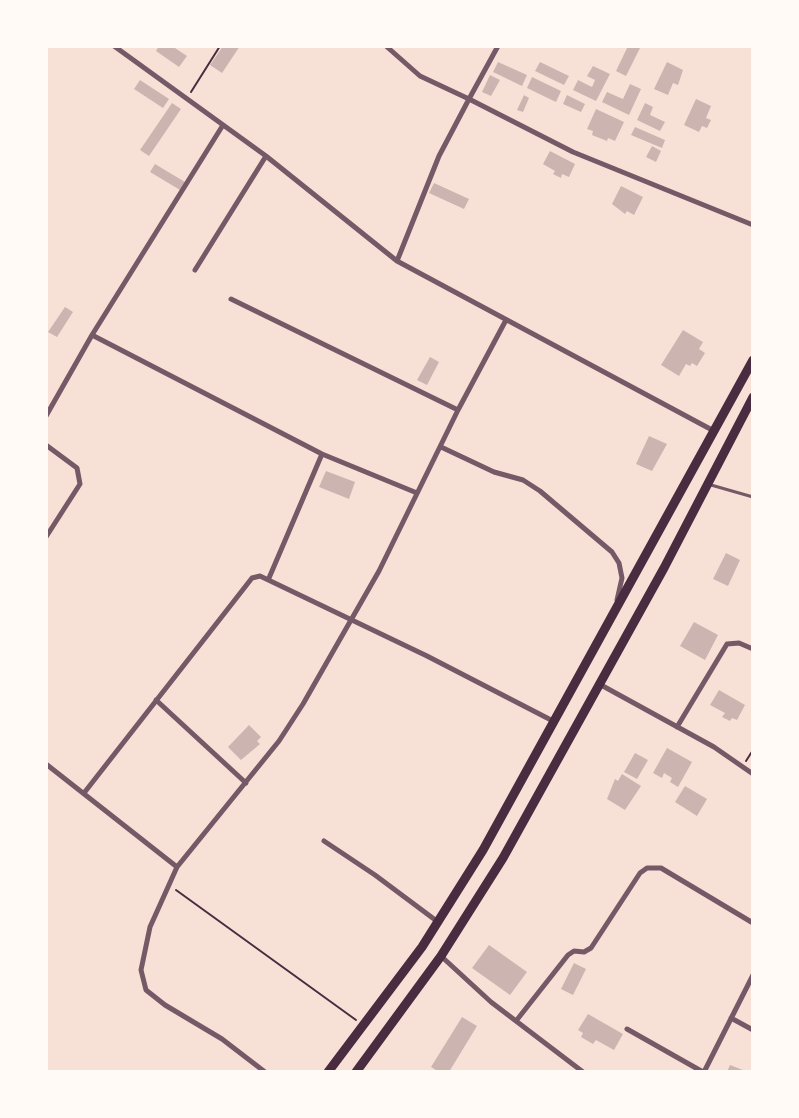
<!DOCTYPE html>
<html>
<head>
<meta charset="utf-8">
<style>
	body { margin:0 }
	#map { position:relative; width:799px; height:1118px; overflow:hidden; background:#f7e1d7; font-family:"Zilla Slab",serif }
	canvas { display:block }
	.frame { position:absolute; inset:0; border:48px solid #fffaf5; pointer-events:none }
</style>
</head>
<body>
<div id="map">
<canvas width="799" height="1118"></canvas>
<div class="frame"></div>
</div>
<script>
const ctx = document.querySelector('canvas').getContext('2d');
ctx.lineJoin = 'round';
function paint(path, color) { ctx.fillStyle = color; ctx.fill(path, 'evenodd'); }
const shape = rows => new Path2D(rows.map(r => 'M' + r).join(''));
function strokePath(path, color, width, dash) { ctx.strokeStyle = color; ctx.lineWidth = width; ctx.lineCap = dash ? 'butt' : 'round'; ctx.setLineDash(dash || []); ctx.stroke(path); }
paint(shape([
	[159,46,172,46,187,56,179,67,156,51],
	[223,46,240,46,222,73,210,65],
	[628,46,640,48,626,76,616,71],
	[498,62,527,75,522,86,493,72],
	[540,62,569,76,564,85,535,71],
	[667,62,683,70,678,85,673,83,668,95,654,89],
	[593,66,610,74,596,101,573,90,578,80,592,87,595,80,587,76],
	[490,75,500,80,491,96,482,92],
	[532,77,561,91,556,102,527,88],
	[140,80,169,99,163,108,134,89],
	[630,84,641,89,629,115,602,102,607,92,623,99],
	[524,95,529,98,523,112,517,110],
	[567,95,585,104,581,112,563,104],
	[696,99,711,106,706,118,711,120,707,128,702,126,699,132,684,125],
	[172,103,181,109,149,156,140,150],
	[645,103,653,107,650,115,665,122,660,131,637,120],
	[596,109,624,122,615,141,608,138,607,141,592,135,593,131,587,129],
	[635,127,665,140,662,148,631,135],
	[652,146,661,151,656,162,646,157],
	[550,151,575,164,569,177,562,174,561,178,553,174,555,171,543,164],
	[155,164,185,182,180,190,150,172],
	[434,183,469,199,464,209,429,193],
	[621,186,643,197,634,215,627,211,625,214,612,204],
	[65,307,73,312,57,337,48,332],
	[683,330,703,342,699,349,705,353,697,366,692,363,690,366,686,364,679,376,661,365],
	[430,357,439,362,427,385,417,380],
	[649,436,667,444,652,471,636,464],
	[326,471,355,482,349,499,319,487],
	[726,553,740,560,728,586,713,579],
	[694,622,718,635,705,660,680,646],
	[719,690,745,705,737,720,732,718,730,721,722,717,725,713,710,705],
	[249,725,261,737,257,741,260,744,241,760,228,747],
	[667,748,692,762,678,787,670,782,672,778,664,773,662,778,653,773],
	[635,753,648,760,637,779,624,772],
	[622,774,641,786,625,810,607,799,615,779,618,781],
	[685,786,707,799,697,816,675,802],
	[489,945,527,972,510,995,472,968],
	[574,963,586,969,573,995,561,989],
	[588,1014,623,1034,614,1050,596,1040,593,1044,581,1037,583,1033,578,1030],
	[462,1017,477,1026,449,1072,439,1072,431,1067],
	[730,1065,748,1072,727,1072]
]), '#ccb4b1');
strokePath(shape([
	[191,92,220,46],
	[746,761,753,750],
	[176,890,356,1020]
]), '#4a2c40', 2);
strokePath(shape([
	[711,485,753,497]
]), '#755966', 3);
strokePath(shape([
	[114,46,266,156,397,261,714,431],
	[386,46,420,76,469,99,498,46],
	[397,261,439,156,469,99,573,152,753,225],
	[195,270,266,156],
	[231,299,458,410],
	[92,335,322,454,417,493],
	[46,416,92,335,223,125],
	[46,445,77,468,80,484,46,537],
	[441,447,494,472,523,480,540,491,612,552,619,563,622,578,617,600],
	[269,578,322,454],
	[601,685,714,747,753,774],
	[156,700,246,783],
	[677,727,727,644,739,643,753,649],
	[46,764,177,867,150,927,141,970,146,990,165,1005,222,1039,265,1072],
	[84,793,252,578,260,576,427,656,553,721],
	[324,841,375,875,438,922],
	[177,867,279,741,303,704,379,571,458,410,506,320],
	[442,957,491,1002,583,1072],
	[731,1018,753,1030],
	[516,1021,568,955,574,951,584,952,591,948,640,873,647,868,661,868,753,923],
	[627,1029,703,1072],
	[704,1072,753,975]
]), '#755966', 5);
strokePath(shape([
	[328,1072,422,947,483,850,753,360],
	[356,1072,441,956,503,858,664,568,753,397]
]), '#4a2c40', 9);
</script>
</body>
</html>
